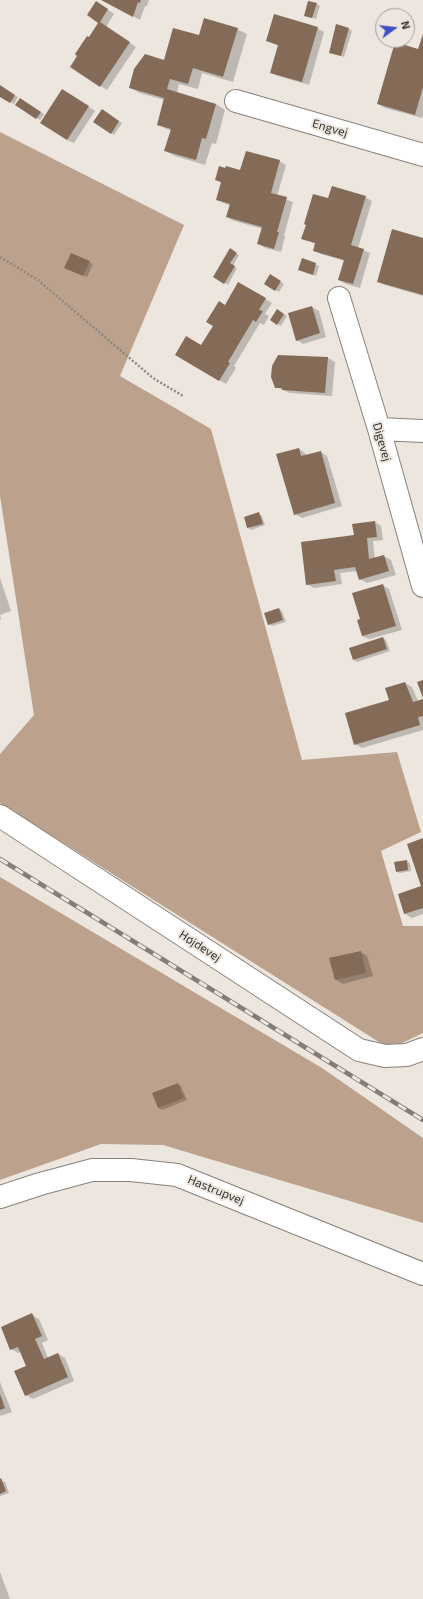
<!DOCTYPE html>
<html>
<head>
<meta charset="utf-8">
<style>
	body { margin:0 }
	#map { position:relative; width:423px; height:1599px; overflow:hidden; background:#ede6df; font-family:"Exo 2",sans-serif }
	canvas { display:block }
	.north { position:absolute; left:375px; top:8px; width:40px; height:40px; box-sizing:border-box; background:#ede6df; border:1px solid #a49e99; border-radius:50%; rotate:75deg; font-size:11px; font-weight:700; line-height:16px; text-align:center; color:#363331 }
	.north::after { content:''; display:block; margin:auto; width:14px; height:18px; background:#3f51c5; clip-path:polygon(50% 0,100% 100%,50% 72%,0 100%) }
</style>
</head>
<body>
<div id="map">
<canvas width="423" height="1599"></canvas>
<div class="north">N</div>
</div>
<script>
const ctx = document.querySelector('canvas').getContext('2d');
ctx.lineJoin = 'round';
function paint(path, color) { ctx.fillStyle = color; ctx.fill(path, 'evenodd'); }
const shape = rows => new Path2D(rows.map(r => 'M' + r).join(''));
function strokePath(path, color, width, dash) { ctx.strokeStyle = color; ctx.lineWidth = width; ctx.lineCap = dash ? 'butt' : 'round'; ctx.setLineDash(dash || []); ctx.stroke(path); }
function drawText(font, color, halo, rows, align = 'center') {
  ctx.font = font + ' "Exo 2",sans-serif'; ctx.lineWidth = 4; ctx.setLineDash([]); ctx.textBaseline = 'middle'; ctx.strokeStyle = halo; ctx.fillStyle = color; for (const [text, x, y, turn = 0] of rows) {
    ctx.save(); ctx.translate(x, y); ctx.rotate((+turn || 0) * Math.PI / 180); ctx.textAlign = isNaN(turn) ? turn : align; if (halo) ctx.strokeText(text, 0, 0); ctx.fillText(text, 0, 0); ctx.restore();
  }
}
paint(shape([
	[0,132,184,225,120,376,211,429,302,760,397,752,421,832,381,851,403,926,423,926,423,1033,390,1049,0,803,0,754,34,715,0,496],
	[0,877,322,1068,423,1138,423,1223,163,1145,101,1144,0,1180]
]), '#bca28c');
paint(shape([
	[103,0,149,0,147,6,145,6,140,20],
	[316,4,320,6,316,19,305,15],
	[103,6,114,14,106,27,136,47,107,90,71,67,99,23],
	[317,28,324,32,309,85,278,76,271,73,279,46,267,41],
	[237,29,247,34,233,82,202,73,198,89,179,84,177,93,216,104,225,110,216,144,212,143,205,165,175,156,166,151,171,131,158,125,165,100,139,93,130,87,200,36],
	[349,29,352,31,344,57,330,52],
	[423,36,423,115,422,118,385,108,378,104,419,50],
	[0,87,18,97,14,104,0,96],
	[69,94,95,111,74,143,67,140],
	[20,99,44,114,40,120,16,105],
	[106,112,122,123,114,135,111,133],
	[279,161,286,165,277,196,293,202,284,236,285,237,281,252,265,248,259,244,263,229,234,221,227,217,231,206,217,200,222,183,216,180,241,171],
	[365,197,372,201,358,248,370,253,360,288,346,284,339,280,345,261,321,254,314,250,316,244,303,239,329,200],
	[423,239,423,296,385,285,378,281],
	[230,250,239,255,233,266,237,268,228,285,215,277],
	[71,254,93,264,87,277,68,269],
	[303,259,319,266,316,276,303,271],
	[270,275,284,284,279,292,265,284],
	[239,283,272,303,265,314,269,316,264,325,260,323,234,366,236,368,226,384,176,355,201,346],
	[312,307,319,311,326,337,303,344,297,340],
	[277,310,287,316,281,326,271,320],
	[328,358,335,362,332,396,290,393,276,387],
	[299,449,305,453,306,456,320,452,327,456,342,506,302,518,295,514],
	[259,514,262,516,265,525,251,530,248,528],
	[375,522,381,526,383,540,373,541,375,559,384,556,391,560,396,575,367,583,360,579,358,571,340,573,342,584,314,588,307,584,355,535],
	[0,578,11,611,0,615,1,619,0,620],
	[382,585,389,589,402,630,369,639,362,636,361,620],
	[279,609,282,611,286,622,272,626,269,624],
	[383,638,386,640,390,651,357,662,354,660],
	[405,683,412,687,418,701,423,700,423,730,362,748,355,744],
	[423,839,423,914,412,918,405,914,399,895,423,887],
	[406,861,410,863,411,871,400,873,397,872],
	[361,952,367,956,373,976,343,984,336,980],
	[178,1084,181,1086,187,1100,162,1110,159,1108,153,1093],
	[32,1315,39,1319,48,1340,42,1343,48,1358,58,1354,65,1358,74,1381,33,1399,26,1395,28,1367,21,1352,18,1353,11,1349],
	[0,1382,12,1412,0,1416],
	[0,1480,5,1482,9,1493,0,1496],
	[0,1572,10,1599,0,1599]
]), '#0003');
paint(shape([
	[101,0,141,0,140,3,138,2,133,17],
	[96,1,108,9,100,22,130,42,100,87,70,67,77,56,75,54,87,36,89,37,98,23,87,15],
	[308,1,317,3,312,18,304,16],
	[274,14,318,27,302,82,270,73,278,45,266,41],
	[204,18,238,28,223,77,193,68,188,84,170,79,167,89,216,104,206,139,202,138,196,160,164,151,171,129,157,125,164,98,129,88,134,69,145,54,164,60,173,28,199,35],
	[336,24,349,28,341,56,329,53],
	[423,34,423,87,415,115,377,104,395,42,418,49],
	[0,85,15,95,10,103,0,97],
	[62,89,89,106,67,140,40,123],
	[20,98,41,112,36,119,15,105],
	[102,109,119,121,111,134,93,122],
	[246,151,280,160,271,193,287,197,277,232,279,232,274,249,257,244,262,227,226,217,230,204,216,200,221,182,215,180,219,166,225,168,226,166,240,170],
	[332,186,366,196,351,245,364,249,353,284,338,280,344,260,313,251,315,243,301,239,306,225,304,224,313,194,328,198],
	[392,229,423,238,423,295,377,282],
	[230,248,237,253,230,263,235,266,224,284,213,277],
	[71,253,90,261,83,276,64,268],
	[302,258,316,263,313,275,298,270],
	[270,274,281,281,275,291,264,284],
	[238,282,266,298,259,310,263,311,256,322,253,320,228,362,230,363,219,381,175,355,186,336,201,345,213,326,206,322,219,301,225,305],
	[312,306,320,333,296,341,288,313],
	[277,309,284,314,277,325,270,320],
	[278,355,328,357,325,393,282,390,282,388,275,388,271,377,272,366],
	[299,448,301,456,321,451,335,503,294,515,276,454],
	[259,512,263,524,247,528,244,517],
	[375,521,377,537,367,538,369,559,384,555,389,571,359,580,355,567,334,570,336,581,306,585,301,542,354,535,352,524],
	[383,584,396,626,362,636,357,620,360,619,352,593],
	[279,608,283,620,268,625,264,613],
	[383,637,387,649,353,660,349,648],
	[423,680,423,698,417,682],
	[405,682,413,702,423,699,423,716,418,717,420,725,354,745,345,713,389,700,385,688],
	[423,838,423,908,404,914,398,894,421,886,407,844],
	[407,860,408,870,396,872,394,862],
	[361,951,366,973,335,980,329,958],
	[178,1083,184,1098,158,1108,152,1093],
	[32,1313,42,1336,35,1339,44,1359,58,1353,68,1377,25,1396,14,1371,26,1366,18,1347,10,1350,1,1327],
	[0,1394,5,1408,0,1410],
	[1,1478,6,1491,0,1494,0,1479]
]), '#836b57');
const street = shape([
	[236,101,423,155],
	[339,298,379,429,423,586],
	[379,429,423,431],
	[0,816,359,1050,385,1056,407,1055,423,1049],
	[0,1197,40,1184,92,1170,131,1170,177,1175,423,1274]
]);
strokePath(street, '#88817b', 24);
strokePath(shape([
	[0,257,38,280,153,378,183,396]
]), '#8c8782', 2.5, [2, 2]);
strokePath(street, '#fff', 22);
const rail = shape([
	[0,859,423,1120]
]);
strokePath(rail, '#827d79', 4.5);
strokePath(rail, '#ede6df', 3, [9]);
drawText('12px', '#363331', '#ede6df', [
	["Engvej",330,128,16],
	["Digevej",382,442,74],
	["Højdevej",200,946,33],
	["Hastrupvej",216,1190,22]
]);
</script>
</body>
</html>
